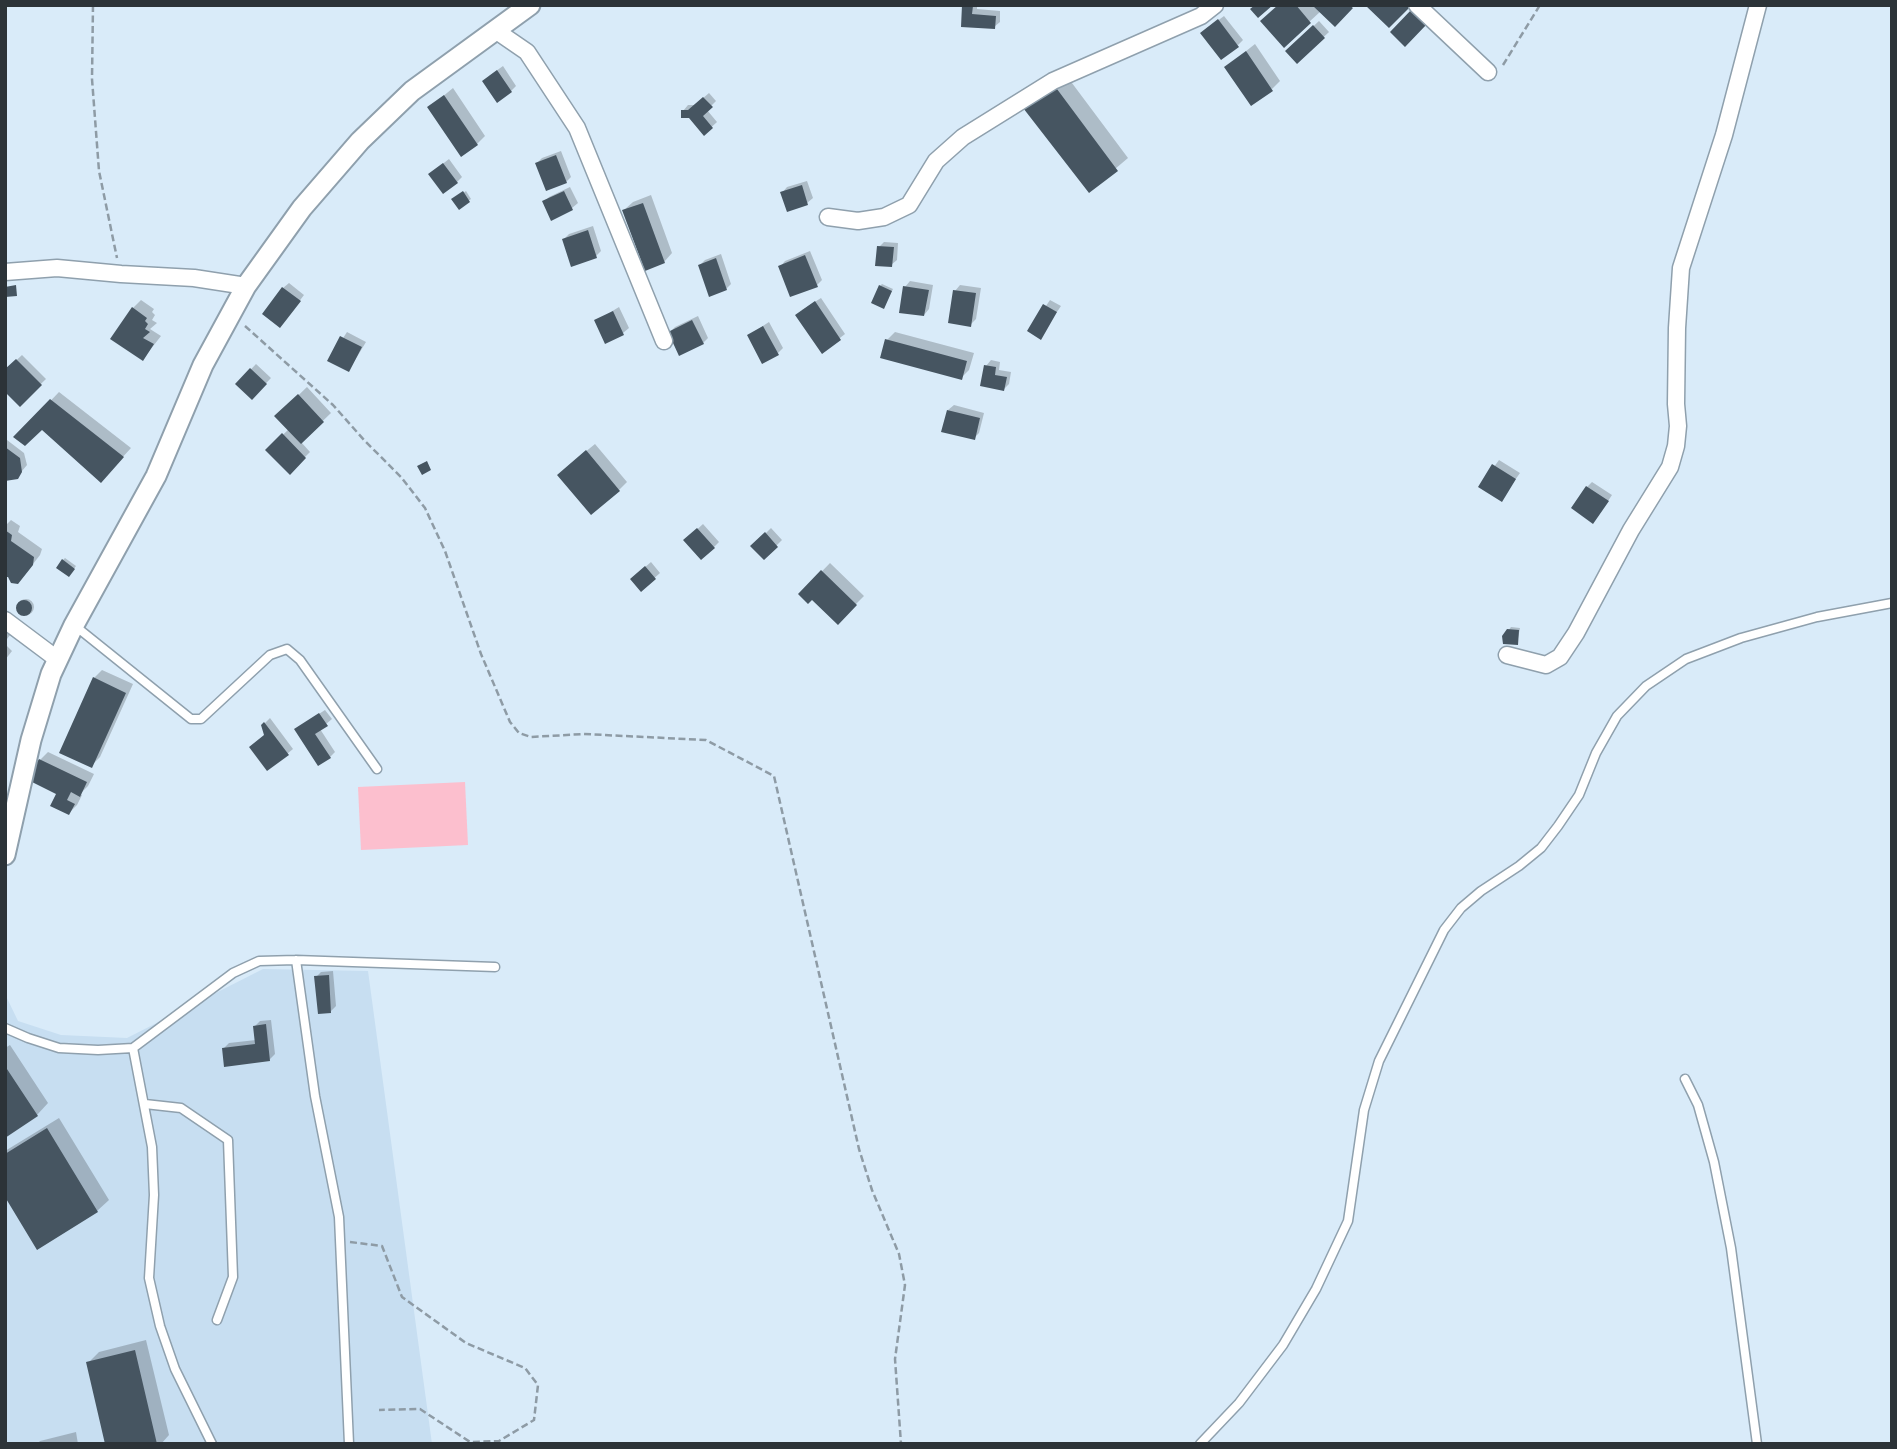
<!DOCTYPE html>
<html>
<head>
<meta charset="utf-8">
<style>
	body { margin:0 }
	#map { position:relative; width:1897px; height:1449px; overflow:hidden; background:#d9ebf9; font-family:"DM Sans",sans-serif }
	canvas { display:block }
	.frame { position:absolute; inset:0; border:7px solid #2c3338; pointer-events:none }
</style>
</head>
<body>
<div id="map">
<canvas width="1897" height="1449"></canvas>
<div class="frame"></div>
</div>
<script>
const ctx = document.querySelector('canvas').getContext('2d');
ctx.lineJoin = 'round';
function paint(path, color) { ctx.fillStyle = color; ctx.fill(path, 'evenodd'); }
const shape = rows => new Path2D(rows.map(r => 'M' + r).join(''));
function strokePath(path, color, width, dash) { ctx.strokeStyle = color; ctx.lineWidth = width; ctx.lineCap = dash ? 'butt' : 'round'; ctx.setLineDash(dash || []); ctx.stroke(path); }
paint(shape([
	[263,969,368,971,432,1444,5,1444,5,994,18,1021,61,1035,127,1038]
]), '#c7def1');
paint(shape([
	[465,782,468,845,361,850,358,787]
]), '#fcbfce');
paint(shape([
	[964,5,977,5,977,9,1000,11,1000,22,994,27,963,25],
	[1279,5,1354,5,1335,25,1321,11,1284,45],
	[1224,16,1243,40,1238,45,1208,28],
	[1319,21,1329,32,1297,62,1287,51],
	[1255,44,1280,81,1272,89,1226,67],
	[503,66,516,86,511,91,489,76],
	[1066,75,1128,158,1089,191,1022,104],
	[453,88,485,136,477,144,430,107],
	[709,93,716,101,707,110,717,122,705,133,683,111,688,105,695,105],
	[561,151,571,177,566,182,537,163,542,158],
	[449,159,462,177,457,182,436,169],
	[807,181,813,198,807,203,782,193,787,187],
	[570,187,578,203,572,208,552,218,544,202,549,197],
	[466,191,471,199,459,208,456,198],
	[651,195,672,253,664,262,624,210,633,202],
	[593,226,601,251,596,256,564,239,569,234],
	[884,242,898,243,897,260,891,265,879,247],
	[810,251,822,280,817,285,780,267,785,261],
	[721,254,731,284,726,289,700,265,705,260],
	[910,281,933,285,929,309,924,315,905,287],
	[289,283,304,295,285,320,283,288],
	[882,284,893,289,884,307,880,286],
	[960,285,981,288,976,319,970,325,955,291],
	[821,298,845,334,822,352,802,310],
	[141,300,154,309,152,312,155,315,152,320,157,323,150,329,161,336,143,359,133,308],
	[1050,300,1061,306,1040,337,1029,331],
	[619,307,629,328,623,333,606,342,596,321],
	[698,316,708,338,703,343,670,332,675,327],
	[769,322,783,348,778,353,749,335],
	[347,332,366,342,349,370,329,360],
	[895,332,974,353,969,370,961,378,887,340],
	[22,355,46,379,20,404,5,371],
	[991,360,1000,362,999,370,1011,372,1009,384,1004,389,986,366],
	[256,364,271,378,252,398,237,384],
	[307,387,331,413,301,442,310,452,290,472,267,450,289,429,277,416],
	[59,392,131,448,109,472,42,428,16,437],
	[954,405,984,413,979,433,974,438,948,410],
	[7,440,24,453,27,465,17,477,5,479,5,442],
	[595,444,627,482,619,490,568,466],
	[1499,460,1520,473,1501,500,1480,486],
	[1592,482,1612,495,1598,516,1587,487],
	[11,520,20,526,18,532,42,549,40,555,26,573,10,576,5,575,5,526],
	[703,524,719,542,714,547,691,535],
	[771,528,782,540,764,558,753,546],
	[65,558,76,566,71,573,63,560],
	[651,562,660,573,641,590,637,574],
	[830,563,864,596,838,622,812,597,800,594],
	'18 607a8 8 0 1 1 16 0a8 8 0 1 1-16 0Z',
	[5,624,14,630,7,639,5,638],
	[1511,627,1520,628,1517,643,1504,636],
	[5,644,12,651,5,660],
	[102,670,133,684,100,757,91,766,94,678],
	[325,710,332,719,320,729,335,752,330,757,296,729],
	[270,718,293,749,287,754,266,735,263,725],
	[48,752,94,774,88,786,80,794,82,795,77,805,69,813,40,760],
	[333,971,336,1006,331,1011,316,977,321,972],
	[271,1020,275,1054,269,1060,224,1048,229,1043,256,1040,255,1026,260,1021],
	[10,1045,48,1103,37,1115,5,1136,5,1048],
	[59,1118,109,1200,97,1211,38,1247,5,1193,5,1151],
	[146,1340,169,1435,161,1444,107,1444,88,1363,99,1352],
	[76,1432,78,1444,37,1444,40,1441]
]), '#0003');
paint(shape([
	[962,5,973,6,972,14,996,16,995,29,961,27],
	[1255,5,1273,5,1258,18,1250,9],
	[1278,5,1296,5,1311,23,1284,48,1260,21],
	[1312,5,1349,5,1353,8,1335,27],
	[1365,5,1406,5,1409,8,1389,28],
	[1412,9,1427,24,1405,47,1390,32],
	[1218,19,1239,47,1221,60,1200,33],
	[1313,25,1325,38,1297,64,1285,51],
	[1246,51,1273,91,1251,106,1224,67],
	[497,70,512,92,497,103,482,81],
	[1054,85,1118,171,1089,193,1020,104],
	[444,95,478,145,461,157,427,107],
	[703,97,713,107,703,116,713,128,704,136,689,118,681,118,681,110,688,110],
	[556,155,567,183,546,191,535,163],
	[443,163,458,183,443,194,428,174],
	[802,185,808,205,787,212,780,192],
	[463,191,470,202,459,210,451,199],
	[564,191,573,210,551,221,542,201],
	[643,203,665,263,645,271,622,210],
	[588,230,597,258,571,267,562,239],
	[877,246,894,247,892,267,875,266],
	[805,255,818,287,790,297,778,266],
	[716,258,727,290,709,297,698,265],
	[16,285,17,296,5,297,5,287],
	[879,285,892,291,884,309,871,303],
	[903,286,929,290,924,316,899,313],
	[282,287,301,301,280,328,262,314],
	[953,290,976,293,971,327,948,323],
	[815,301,841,340,822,354,795,315],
	[1043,304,1057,312,1041,340,1027,331],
	[132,307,147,318,145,321,148,324,145,329,150,332,143,338,154,344,143,361,110,339],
	[613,311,624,335,605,344,594,320],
	[692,320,704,344,679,356,668,332],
	[763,326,779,355,762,364,747,335],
	[340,336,362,347,349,372,327,361],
	[885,339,967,361,962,380,880,358],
	[16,359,42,385,20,407,5,392,5,369],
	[984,365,996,367,995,375,1007,377,1004,391,980,386],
	[250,368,267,384,252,400,235,384],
	[298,394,324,422,301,444,274,416],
	[50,399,124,457,101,483,42,430,25,446,13,437],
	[947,410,980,418,975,440,941,432],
	[282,433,306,458,290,475,265,450],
	[5,447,20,458,22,472,18,479,5,481],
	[586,450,620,491,591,515,557,475],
	[427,461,431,470,422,475,417,466],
	[1492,464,1516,479,1502,502,1478,487],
	[1586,486,1609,501,1593,524,1571,508],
	[697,528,715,548,701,560,683,540],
	[5,530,12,535,11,541,34,557,33,565,18,584,11,583,8,577,5,577],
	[765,532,778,547,764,560,750,546],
	[62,559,75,569,69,577,56,568],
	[645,566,656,579,641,592,630,579],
	[821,570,857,605,838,625,812,600,808,604,798,594],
	'16 608a8 8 0 1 1 16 0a8 8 0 1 1-16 0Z',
	[1507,629,1519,630,1518,645,1503,644,1502,636],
	[93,677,126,693,92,768,59,753],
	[319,713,328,726,315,734,331,758,318,766,294,729],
	[264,722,289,755,267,771,249,747,264,735,261,725],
	[39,759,87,782,80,797,71,792,67,800,75,804,69,815,50,806,56,794,26,779],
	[329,975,331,1013,318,1014,314,976],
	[266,1024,270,1061,224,1067,222,1048,255,1044,253,1026],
	[5,1066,38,1116,5,1138],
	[47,1128,98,1212,37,1250,5,1197,5,1154],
	[135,1350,157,1444,105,1444,86,1362]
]), '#465561');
const service = shape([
	[74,625,191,719,201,719,270,655,287,649,300,660,377,769],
	[296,960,315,1096,339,1217,349,1444],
	[5,1028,28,1038,59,1048,98,1050,133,1048,233,973,259,961,296,960,495,967],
	[133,1048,152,1147,154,1195,149,1278,160,1326,175,1369,212,1444],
	[1685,1079,1698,1105,1714,1162,1731,1248,1757,1444],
	[145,1104,181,1108,228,1140,233,1277,217,1320],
	[1200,1444,1239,1403,1283,1345,1316,1289,1348,1221,1364,1110,1379,1061,1444,930,1461,908,1481,891,1519,866,1541,848,1558,826,1579,795,1596,753,1617,716,1646,686,1686,659,1741,638,1817,617,1892,603]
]);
const minor = shape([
	[1417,5,1488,72],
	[495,30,527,52,577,128,664,341],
	[828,217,858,221,884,217,909,205,936,161,963,137,1053,81,1201,16,1215,5],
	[5,272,57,268,121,274,194,278,246,286],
	[5,620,57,659],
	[1507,655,1546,665,1560,657,1576,633,1631,530,1670,467,1676,446,1678,426,1676,404,1677,328,1681,268,1724,135,1758,5]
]);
const tertiary = shape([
	[5,855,31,740,51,674,74,625,156,476,203,365,246,286,302,208,360,141,412,91,530,5]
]);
strokePath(service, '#8fa0ad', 11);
strokePath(minor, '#8fa0ad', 19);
strokePath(tertiary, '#8fa0ad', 23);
strokePath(shape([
	[93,5,92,79,99,171,117,258],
	[1503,65,1540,5],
	[245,326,333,405,364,440,401,477,425,508,445,551,481,654,510,722,519,733,531,737,584,734,706,740,774,776,859,1149,872,1190,899,1254,905,1285,895,1359,901,1444],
	[350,1242,382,1246,402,1297,466,1343,525,1368,538,1385,534,1420,499,1441,470,1442,420,1409,379,1410]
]), '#8e9ba5', 2.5, [7, 3.5]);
strokePath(service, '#fff', 8);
strokePath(minor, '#fff', 16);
strokePath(tertiary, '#fff', 19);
</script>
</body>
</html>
